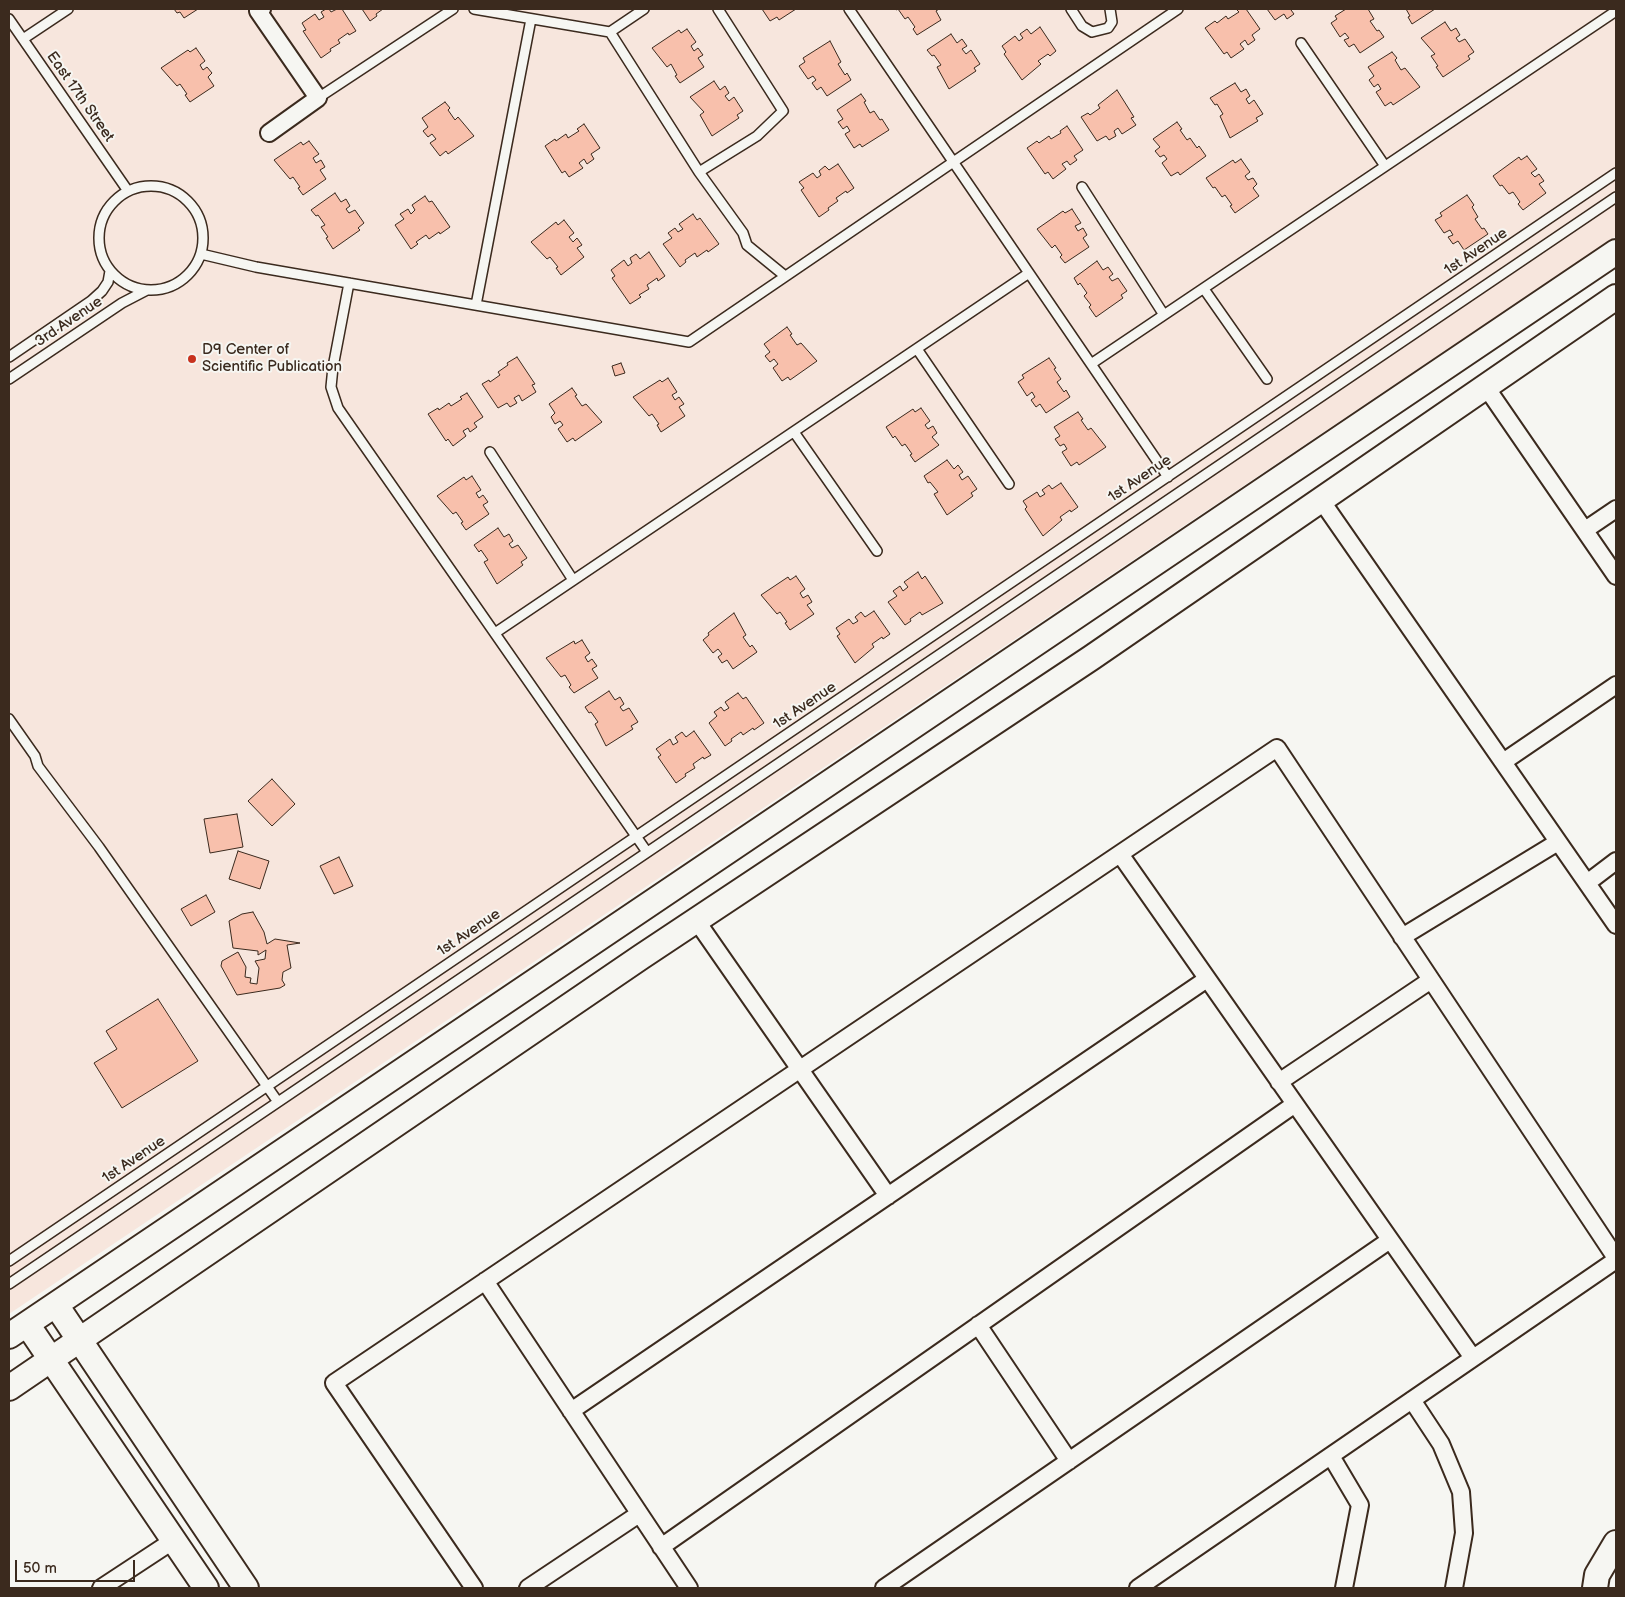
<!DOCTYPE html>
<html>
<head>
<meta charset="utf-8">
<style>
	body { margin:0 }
	#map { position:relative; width:1625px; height:1597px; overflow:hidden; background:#f6f6f2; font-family:"Balsamiq Sans",sans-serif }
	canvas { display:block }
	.frame { position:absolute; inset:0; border:10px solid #3b2a1e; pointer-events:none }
	.scale { position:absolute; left:15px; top:1560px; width:120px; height:22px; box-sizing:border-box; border:2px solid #3b2a1e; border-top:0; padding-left:6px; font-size:15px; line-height:18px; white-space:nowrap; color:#3b2a1e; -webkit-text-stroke:4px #f6f6f2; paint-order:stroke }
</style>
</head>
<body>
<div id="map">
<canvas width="1625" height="1597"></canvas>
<div class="frame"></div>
<div class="scale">50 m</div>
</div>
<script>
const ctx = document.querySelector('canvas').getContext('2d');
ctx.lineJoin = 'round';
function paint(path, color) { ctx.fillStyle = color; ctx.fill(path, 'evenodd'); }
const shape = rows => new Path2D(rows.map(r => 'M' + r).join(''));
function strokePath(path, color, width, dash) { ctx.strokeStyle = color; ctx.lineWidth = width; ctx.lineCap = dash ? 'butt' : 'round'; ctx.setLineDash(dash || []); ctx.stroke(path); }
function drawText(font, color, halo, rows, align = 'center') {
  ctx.font = font + ' "Balsamiq Sans",sans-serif'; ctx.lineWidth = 4; ctx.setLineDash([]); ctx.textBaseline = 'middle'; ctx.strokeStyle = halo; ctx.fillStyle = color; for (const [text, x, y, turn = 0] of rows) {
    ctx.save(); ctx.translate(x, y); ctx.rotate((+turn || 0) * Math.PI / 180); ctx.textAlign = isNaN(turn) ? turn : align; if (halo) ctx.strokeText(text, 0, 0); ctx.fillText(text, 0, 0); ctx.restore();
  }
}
paint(shape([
	[9,9,1616,9,1616,236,9,1314]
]), '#f7e6dd');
const building = shape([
	[174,9,198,9,184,18,180,12,177,13,174,9],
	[326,9,329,9,331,12,337,9,342,9,356,31,349,35,348,33,338,40,340,43,330,49,331,51,321,58,303,31,306,30,302,23,315,14,319,20,324,17,321,12,326,9],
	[362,9,383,9,376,14,377,16,370,21,362,9],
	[762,9,796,9,779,20,777,17,770,21,762,9],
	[895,9,939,9,936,11,941,20,917,35,913,29,915,27,908,17,905,19,898,9,896,10,895,9],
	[1239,9,1246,9,1260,29,1252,35,1255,40,1248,45,1245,40,1240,44,1244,49,1231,58,1227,52,1224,54,1205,28,1215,21,1217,23,1226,16,1228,19,1239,12,1237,10,1239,9],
	[1267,9,1293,9,1291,10,1294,14,1287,19,1284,14,1275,20,1267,9],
	[1346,9,1368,9,1374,19,1370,21,1377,31,1379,30,1384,37,1360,53,1354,44,1349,47,1344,40,1349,38,1345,33,1340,37,1331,23,1337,19,1335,16,1346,9],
	[1406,9,1435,9,1412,24,1408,17,1410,16,1406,9],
	[1445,22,1451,31,1456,28,1460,35,1456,38,1459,42,1465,39,1474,52,1468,56,1470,59,1443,77,1436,67,1438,66,1431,56,1435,54,1421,38,1445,22],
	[1040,27,1056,51,1050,56,1048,54,1038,61,1041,64,1022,80,1004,54,1006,52,1002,46,1015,36,1019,41,1023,38,1020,34,1027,29,1031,34,1040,27],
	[687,29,696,42,691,46,694,51,698,48,703,55,698,58,704,67,680,83,675,76,677,75,671,64,667,67,652,48,679,30,681,33,687,29],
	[951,34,957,43,962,39,967,46,962,49,966,54,971,50,980,64,974,68,976,71,949,89,937,67,941,65,934,55,932,56,927,50,951,34],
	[830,41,841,62,838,64,845,75,847,73,851,80,827,96,821,87,817,90,812,83,816,80,813,76,808,79,799,66,805,62,803,58,830,41],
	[196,48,205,61,200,65,203,70,207,67,212,73,208,77,214,86,190,102,185,95,187,94,180,84,177,86,161,68,188,50,190,52,196,48],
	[1392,52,1397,58,1395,60,1401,70,1405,68,1420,87,1393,105,1391,102,1385,106,1376,92,1381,89,1378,84,1374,87,1369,80,1374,76,1368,67,1392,52],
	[714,81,720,90,725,86,729,93,725,96,729,101,734,97,743,111,737,115,739,118,712,136,700,115,704,112,690,97,714,81],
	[1235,83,1241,92,1246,89,1250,96,1246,99,1249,104,1254,100,1263,114,1256,118,1258,121,1230,138,1220,116,1223,114,1217,104,1215,105,1210,98,1235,83],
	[1117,90,1134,117,1131,118,1136,125,1122,134,1118,128,1114,131,1116,136,1109,140,1106,136,1097,141,1081,117,1088,113,1090,115,1100,108,1098,105,1117,90],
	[861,94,866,101,864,102,870,113,874,111,880,120,882,119,889,130,862,147,860,144,854,148,845,134,850,131,847,126,843,129,838,122,843,119,837,110,861,94],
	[445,102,450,108,448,110,455,120,458,117,474,136,448,154,446,151,440,156,430,143,436,139,432,134,428,137,423,131,428,127,422,118,445,102],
	[1177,122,1182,129,1180,130,1187,140,1190,138,1197,148,1199,146,1206,156,1180,175,1178,172,1171,176,1162,163,1167,159,1164,155,1160,157,1155,151,1160,147,1153,139,1177,122],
	[584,124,600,148,591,154,594,159,587,164,584,159,579,163,583,168,569,177,565,171,562,173,545,146,555,139,556,141,566,134,568,138,579,131,577,129,584,124],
	[1067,126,1083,150,1074,156,1077,160,1070,165,1067,161,1062,164,1066,169,1053,179,1048,172,1045,174,1027,148,1037,141,1039,143,1049,136,1051,139,1061,133,1060,131,1067,126],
	[309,141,319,154,313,158,316,163,321,160,325,167,320,170,326,179,303,195,298,188,300,187,293,177,290,179,274,160,301,142,303,145,309,141],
	[1527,156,1537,169,1531,173,1535,177,1539,174,1544,181,1539,184,1546,193,1523,210,1518,204,1520,202,1513,192,1509,194,1502,185,1500,186,1493,176,1519,157,1521,160,1527,156],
	[1241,159,1250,172,1245,176,1248,180,1253,178,1257,184,1253,188,1259,196,1235,213,1230,206,1232,205,1225,195,1222,197,1215,187,1213,188,1206,178,1233,160,1235,163,1241,159],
	[838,164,854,188,847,193,846,191,836,198,838,201,828,208,829,210,819,217,801,190,804,188,799,182,813,173,817,178,821,175,819,171,825,166,829,170,838,164],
	[335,193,341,202,346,199,350,206,346,209,349,213,355,210,364,223,358,228,360,230,333,249,326,238,328,237,321,227,325,225,318,215,316,216,311,210,335,193],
	[1467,195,1474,205,1472,207,1478,217,1475,219,1482,229,1484,228,1488,234,1464,250,1458,241,1453,244,1448,237,1453,235,1450,230,1444,233,1435,220,1442,216,1440,213,1467,195],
	[425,196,429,202,432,201,450,227,440,234,439,232,429,239,426,235,416,242,418,244,411,249,395,225,404,219,400,214,408,209,411,214,415,210,412,205,425,196],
	[1072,209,1081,223,1075,226,1078,231,1083,228,1087,235,1083,238,1089,247,1065,263,1060,257,1062,255,1055,245,1052,248,1037,229,1063,211,1065,213,1072,209],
	[693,214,697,220,700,218,719,244,708,252,707,250,697,257,695,253,685,260,686,262,680,267,663,244,672,238,668,233,675,228,678,232,683,229,679,224,693,214],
	[564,220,574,233,569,237,573,242,577,238,582,245,577,248,584,257,561,275,556,268,558,267,550,257,547,259,531,242,556,222,558,225,564,220],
	[649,252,665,276,658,281,657,278,647,285,649,289,639,295,641,297,630,304,612,278,615,276,611,270,624,260,628,266,632,263,630,258,636,254,640,259,649,252],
	[1097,261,1103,270,1108,267,1113,274,1109,277,1112,281,1118,278,1127,291,1121,295,1123,298,1096,317,1089,307,1091,305,1084,296,1087,293,1080,283,1078,285,1074,278,1097,261],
	[787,327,792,334,790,335,797,345,801,343,817,361,790,380,788,377,782,381,773,368,778,364,774,359,770,362,765,356,770,352,764,344,787,327],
	[517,357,535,384,532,385,536,392,522,401,519,395,514,398,517,403,510,407,507,403,498,408,482,384,489,380,490,382,500,375,498,372,508,365,507,363,517,357],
	[1049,358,1056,368,1054,369,1061,379,1057,382,1064,392,1066,390,1070,397,1046,413,1040,404,1036,407,1031,400,1035,397,1032,392,1027,396,1018,382,1024,378,1022,375,1049,358],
	[621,363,625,373,615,376,612,366,621,363],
	[668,378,677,392,672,395,675,400,679,397,684,404,679,407,685,416,661,432,657,425,659,424,652,414,649,416,633,397,660,380,662,382,668,378],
	[572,388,577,395,575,396,582,406,586,404,602,422,575,441,573,438,567,442,558,429,563,425,560,421,555,424,551,417,555,413,549,404,572,388],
	[467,393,483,417,474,423,477,427,470,432,468,428,463,431,466,436,453,446,448,439,446,441,428,414,438,408,439,410,449,403,451,406,462,399,460,397,467,393],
	[921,408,930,421,925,425,928,429,933,426,937,433,932,437,939,445,915,462,910,455,912,454,905,444,902,446,895,436,893,438,886,427,913,409,915,412,921,408],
	[1078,412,1083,419,1081,420,1088,430,1091,428,1106,447,1079,465,1077,462,1071,466,1062,452,1067,449,1064,444,1060,446,1055,439,1060,436,1054,427,1078,412],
	[947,460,954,469,958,465,963,472,959,475,962,480,968,476,977,489,971,493,973,496,947,515,934,494,938,492,930,482,928,483,924,476,947,460],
	[472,476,481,490,476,493,479,498,483,495,488,502,483,505,489,514,466,530,461,523,463,522,456,512,453,514,437,496,464,477,466,480,472,476],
	[1061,483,1078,507,1071,512,1070,510,1060,517,1062,520,1043,536,1025,509,1027,507,1023,501,1037,492,1040,497,1045,494,1042,490,1049,485,1052,489,1061,483],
	[498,528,504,537,509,534,513,541,509,544,512,548,518,545,527,558,521,562,523,565,497,584,484,562,488,560,481,550,479,552,474,545,498,528],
	[918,572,922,579,925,576,943,603,922,615,920,612,910,619,911,621,905,625,888,602,897,596,893,591,900,586,903,591,908,587,904,582,918,572],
	[796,576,805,589,800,593,803,598,808,595,812,602,807,605,814,614,790,630,785,623,787,622,780,612,777,614,761,595,788,577,790,580,796,576],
	[874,611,890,634,883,639,882,637,872,644,874,647,855,663,837,636,840,634,836,628,849,619,853,624,858,621,855,617,861,612,865,617,874,611],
	[734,613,746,635,743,637,750,647,752,645,757,652,733,669,727,660,722,663,718,657,722,654,718,649,713,653,703,640,709,635,708,633,734,613],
	[582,640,590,653,585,657,588,662,592,659,597,666,592,669,598,678,574,693,569,687,571,685,565,675,561,677,546,658,574,641,575,644,582,640],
	[609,691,615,700,620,697,624,704,620,707,623,711,629,708,638,722,631,726,633,729,606,746,595,724,598,722,591,712,589,713,585,707,609,691],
	[738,693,743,699,746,697,764,723,754,730,753,728,743,735,741,732,731,739,732,741,725,746,709,723,717,716,714,712,721,707,724,711,729,708,725,702,738,693],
	[694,731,711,755,704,759,703,757,693,764,695,768,685,774,686,776,676,783,658,757,661,755,656,749,670,739,673,745,678,742,675,737,682,732,686,737,694,731],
	[272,779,295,804,272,826,248,801,272,779],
	[237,814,243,847,210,853,204,819,237,814],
	[238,851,269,861,260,889,229,879,238,851],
	[339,857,353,886,334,894,320,866,339,857],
	[206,895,215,912,191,926,181,909,206,895],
	[253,912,264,932,267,944,275,939,300,943,287,945,291,968,283,972,282,980,285,985,280,988,237,995,221,966,222,961,238,952,246,967,245,977,251,978,250,983,257,984,259,968,255,961,265,959,266,950,258,955,258,951,233,948,229,921,242,914,253,912],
	[158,999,198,1061,122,1108,94,1063,117,1049,106,1031,158,999]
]);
paint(building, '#f8c0ac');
strokePath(building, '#3b2a1e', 1);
const lane = shape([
	[474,9,610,32,644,9],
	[849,9,1168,477],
	[1071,9,1082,26,1092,32,1108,28,1112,22,1110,9],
	[9,19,128,191],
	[610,32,699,172,743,233,747,245,785,276],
	[23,39,68,9],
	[1301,43,1385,166],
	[318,98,453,9],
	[699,172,757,136,783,111,718,9],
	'99 238a52 52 0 1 1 104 0a52 52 0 1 1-104 0Z',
	[1082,187,1164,315],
	[201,254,256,267,689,342,1178,9],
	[349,283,333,367,331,387,338,408,647,852],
	[1204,289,1267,379],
	[476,305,531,19],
	[917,349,1009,484],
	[9,357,91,301,102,291,108,282,110,271],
	[1091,364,1616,11],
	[9,379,122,303,147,290],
	[794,432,877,551],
	[490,452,573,580],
	[495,633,1029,273],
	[9,719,35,756,38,766,99,847,278,1102],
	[9,1261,1616,173],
	[9,1284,1616,197]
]);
const street = shape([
	[262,9,258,11,318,98,269,133],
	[1486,387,1616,576],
	[1321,500,1616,925],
	[1585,530,1616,509],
	[1503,762,1616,685],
	[1120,854,1473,1358],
	[1587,883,1616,861],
	[696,920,888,1196],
	[1402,937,1558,842],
	[1279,1082,1431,980],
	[485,1281,689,1588],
	[978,1325,1069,1461],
	[1412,1400,1441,1444,1461,1492,1464,1533,1454,1588],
	[571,1411,1207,979],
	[1331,1456,1360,1505,1344,1588],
	[661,1547,1295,1104],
	[101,1588,174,1540],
	[474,1588,334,1383,1277,748,1616,1258],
	[528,1588,639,1514],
	[884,1588,1390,1240],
	[1138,1588,1616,1260]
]);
const secondary = shape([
	[56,1305,246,1588],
	[27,1324,206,1588],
	[9,1336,1616,252],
	[9,1388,641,957,1091,658,1616,297],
	[1595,1588,1597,1575,1616,1543]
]);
strokePath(lane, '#3b2a1e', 12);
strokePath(street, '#3b2a1e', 20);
strokePath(secondary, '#3b2a1e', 28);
strokePath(lane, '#f6f6f2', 9);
strokePath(street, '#f6f6f2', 16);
strokePath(secondary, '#f6f6f2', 24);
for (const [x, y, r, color] of [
	[192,359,5,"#c8321e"]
]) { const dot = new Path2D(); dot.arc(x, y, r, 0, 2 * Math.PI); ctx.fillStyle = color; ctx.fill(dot); strokePath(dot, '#f6f6f2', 2); }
drawText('15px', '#3b2a1e', '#f6f6f2', [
	["East 17th Street",80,97,55],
	["1st Avenue",1476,252,-34],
	["3rd Avenue",69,322,-34],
	["1st Avenue",1140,479,-34],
	["1st Avenue",805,706,-34],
	["1st Avenue",469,933,-34],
	["1st Avenue",134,1160,-34]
]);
drawText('15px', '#3b2a1e', '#f6f6f2', [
	["D9 Center of",202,350],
	["Scientific Publication",202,367]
], 'left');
</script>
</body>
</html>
